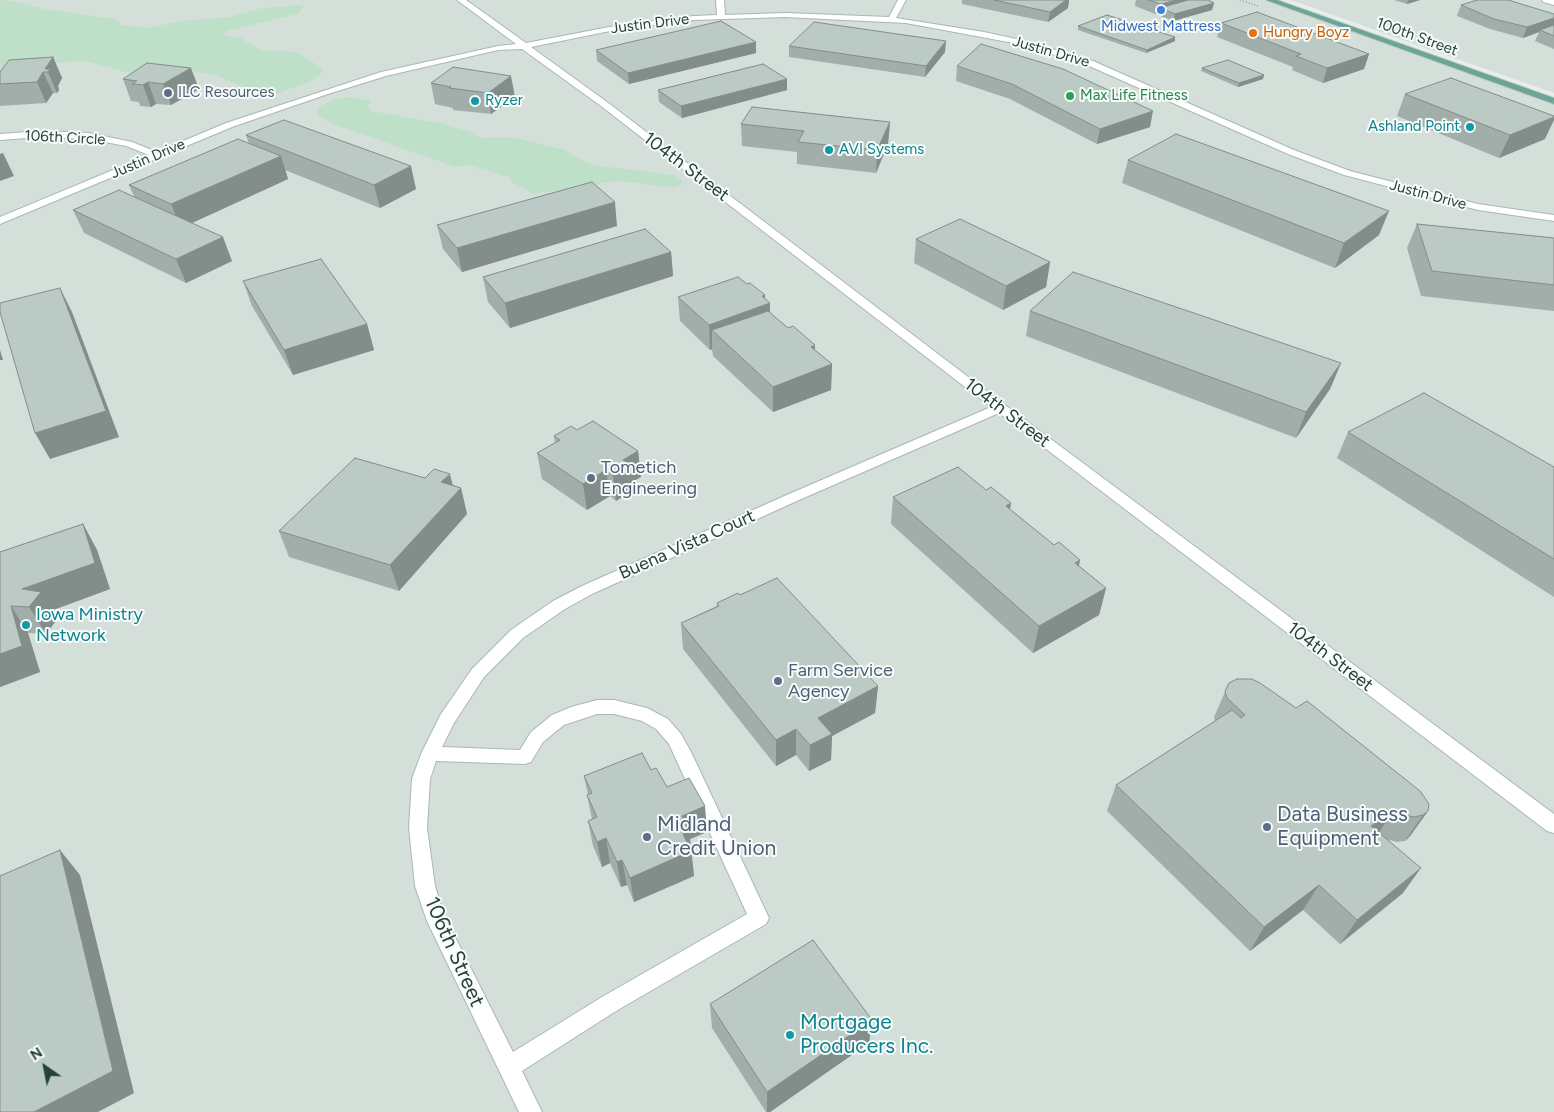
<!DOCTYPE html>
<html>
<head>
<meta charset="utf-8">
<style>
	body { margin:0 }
	#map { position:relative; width:1554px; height:1112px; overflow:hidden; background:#e6efeb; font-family:Figtree,sans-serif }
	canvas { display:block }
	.north { position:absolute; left:20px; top:1042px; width:50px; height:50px; -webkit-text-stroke:4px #f7fbf9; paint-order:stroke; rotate:327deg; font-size:14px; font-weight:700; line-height:20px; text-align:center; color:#24423a }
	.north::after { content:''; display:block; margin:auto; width:18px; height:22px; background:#24423a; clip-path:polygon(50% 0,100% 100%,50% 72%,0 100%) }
</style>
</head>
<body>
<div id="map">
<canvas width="1554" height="1112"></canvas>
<div class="north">N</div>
</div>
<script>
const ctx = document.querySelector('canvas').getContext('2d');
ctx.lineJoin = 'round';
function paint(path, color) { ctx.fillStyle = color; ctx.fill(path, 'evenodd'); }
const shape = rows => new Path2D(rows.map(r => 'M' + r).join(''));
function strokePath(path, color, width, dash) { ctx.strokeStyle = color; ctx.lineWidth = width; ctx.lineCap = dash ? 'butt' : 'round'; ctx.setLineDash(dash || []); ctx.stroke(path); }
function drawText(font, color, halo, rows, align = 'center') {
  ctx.font = font + ' Figtree,sans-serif'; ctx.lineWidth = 4; ctx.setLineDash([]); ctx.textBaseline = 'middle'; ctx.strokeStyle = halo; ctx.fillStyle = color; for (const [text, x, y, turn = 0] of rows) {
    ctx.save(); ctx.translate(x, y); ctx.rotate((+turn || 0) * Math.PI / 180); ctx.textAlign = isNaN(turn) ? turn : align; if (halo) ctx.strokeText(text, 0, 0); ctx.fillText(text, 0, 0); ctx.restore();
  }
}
paint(shape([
	[0,0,1270,0,1554,101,1554,1112,0,1112],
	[1291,0,1554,0,1554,93,1420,46]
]), '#d4dfda');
paint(shape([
	[0,0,19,2,45,9,116,19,121,25,147,28,182,21,230,17,262,8,303,5,301,11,297,14,227,31,223,35,241,38,260,50,297,52,322,68,322,73,311,81,279,93,269,94,249,89,213,74,187,71,136,75,86,61,46,63,0,71],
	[352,97,371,101,368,105,371,111,440,123,471,132,480,138,513,137,565,150,576,157,593,165,674,175,682,180,682,185,673,188,619,181,533,194,513,183,509,177,468,165,455,167,336,125,318,116,318,107,336,99]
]), '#bfe0c8');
const minor = shape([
	[457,0,466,0,526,43,620,25,694,16,717,15,716,0,724,0,725,15,785,13,889,17,898,0,906,0,896,18,984,32,1021,40,1093,61,1294,150,1350,171,1478,204,1554,215,1554,221,1478,210,1344,175,1288,154,1087,65,1019,44,906,23,785,17,694,20,620,29,531,47,607,102,1005,405,1554,814,1554,833,1547,831,999,413,799,500,592,594,565,609,523,638,484,677,454,723,442,747,520,750,531,732,552,715,571,707,597,700,614,700,647,708,668,719,681,734,692,754,769,918,766,924,616,1011,522,1071,542,1112,519,1112,427,921,415,886,409,828,412,779,421,754,441,714,472,669,511,630,553,601,582,586,789,494,991,407,601,106,522,49,498,50,386,76,328,94,232,127,0,224,0,217,149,155,126,146,89,139,41,137,0,140,0,134,41,131,89,133,132,142,157,152,226,123,381,72,498,46,516,44,457,0],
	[597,714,614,714,642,721,656,729,669,744,747,914,602,997,513,1052,443,913,435,886,427,828,430,779,436,761,525,764,531,762,543,742,564,725,597,714],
	[1542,0,1554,0,1554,5,1543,2,1542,0]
]);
const major = shape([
	[1266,0,1277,0,1554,98,1554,104,1266,0]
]);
strokePath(minor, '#a8b8b2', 2);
strokePath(major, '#c2cac8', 2);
strokePath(shape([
	[1240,0,1258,6]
]), '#86b3a5', 2, [1, 2]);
paint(minor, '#fff');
paint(major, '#6aa596');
paint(shape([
	[962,0,1069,0,1068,8,1048,22,962,4],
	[1136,0,1208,0,1214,3,1212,10,1173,21,1135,6],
	[1394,0,1420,0,1407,4],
	[1461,5,1554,14,1554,49,1535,41,1539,32,1523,38,1490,29,1457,16],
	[1221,23,1369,54,1364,69,1323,83,1292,70,1293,67,1217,37],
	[1078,26,1175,41,1146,53,1078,30],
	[756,42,756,53,629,84,597,61,596,50],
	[789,46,945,52,925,77,789,57],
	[53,57,62,78,58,86,59,90,57,93,53,93,46,103,0,106,0,72],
	[147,63,199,89,171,105,156,104,151,107,140,106,139,102,131,101,123,79],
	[957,66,1150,127,1097,144,1010,99,956,81],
	[1202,68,1263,79,1238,87,1201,71],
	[431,83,515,97,491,114,453,110,453,108,435,104],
	[658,90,787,90,682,118,659,102],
	[1405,94,1545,139,1499,158,1397,116],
	[890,122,888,144,876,173,797,164,797,152,742,146,741,124],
	[246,135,416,189,380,208,285,170,288,179,192,223,232,261,186,283,84,233,73,210,134,196,129,185,249,144],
	[1128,160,1379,235,1335,268,1122,183],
	[1417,224,1554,238,1554,311,1421,296,1407,248],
	[437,225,617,226,462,272,443,249],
	[916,239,1050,262,1046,287,1003,310,914,263],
	[671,252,673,276,510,328,488,302,483,277],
	[243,281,367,324,374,350,293,375,252,306],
	[678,297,765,299,770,313,832,364,831,390,773,412,713,356,712,349,710,350,680,321],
	[1030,311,1341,363,1330,389,1296,438,1026,336],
	[577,430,638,451,641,477,632,482,633,490,616,501,610,496,587,510,542,479,537,453,555,443,554,436],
	[1348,432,1554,467,1554,597,1337,458],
	[453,485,461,488,467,514,399,591,289,557,279,531],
	[893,497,1011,503,1010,510,1054,545,1080,560,1079,566,1106,588,1099,615,1033,653,891,524],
	[83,524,97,550,110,589,53,610,58,618,46,634,28,633,40,672,0,687,0,552],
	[740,595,878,686,875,713,832,736,831,760,809,771,796,755,776,766,683,649,681,623,717,606,717,603],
	[1229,683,1428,811,1410,836,1405,841,1397,842,1389,840,1386,839,1403,893,1340,944,1303,910,1250,951,1107,811,1116,785,1215,721,1214,717],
	[651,770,707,832,690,839,694,876,634,902,627,885,621,887,610,863,602,867,593,846,588,821,592,819,587,795,588,795,584,776],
	[710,1004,872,1020,869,1043,770,1112,766,1112,712,1028]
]), '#a1aea9');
paint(shape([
	[1066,0,1069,0,1068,8,1048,22,1050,12],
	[1177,0,1198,0,1160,8,1158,15,1161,4],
	[1408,0,1420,0,1407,4],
	[1214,3,1212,10,1173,21,1175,14],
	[1554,18,1554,27,1540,30,1539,32,1523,38,1527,27],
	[1175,37,1175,41,1146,53,1147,50],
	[946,41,945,52,925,77,926,66],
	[756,42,756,53,629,84,628,73],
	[1369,54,1364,69,1323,83,1327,68],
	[53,57,62,78,58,86,59,90,57,93,48,72,45,69],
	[191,68,199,89,171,105,163,84],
	[43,72,53,93,46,103,37,82],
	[1264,75,1263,79,1238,87,1239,83],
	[511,76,515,97,491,114,488,93],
	[787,79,787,90,682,118,681,106],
	[148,82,156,104,151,107,143,85],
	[1153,111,1150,127,1097,144,1100,129],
	[1554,117,1554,120,1545,139,1499,158,1510,135],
	[890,122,888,144,876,173,877,150],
	[3,153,14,176,0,181,0,154],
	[281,156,288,179,181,228,171,204],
	[411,166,416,189,380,208,374,185],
	[615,202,617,226,462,272,457,248],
	[1389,211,1379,235,1335,268,1344,243],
	[223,237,232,261,186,283,176,259],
	[671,252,673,276,510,328,505,303],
	[1050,262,1046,287,1003,310,1006,286],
	[60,288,72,312,119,437,50,459,35,433],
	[765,295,765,305,770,303,770,328,712,330,712,349,710,350,709,325],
	[367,324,374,350,293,375,284,350],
	[815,345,815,370,811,347],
	[0,350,3,360,0,360],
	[1341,363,1330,389,1296,438,1306,412],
	[832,364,831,390,773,412,773,387],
	[638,451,641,477,632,482,633,490,616,501,613,475,623,460],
	[606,470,610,496,587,510,583,484],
	[450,474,455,494,461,488,467,514,399,591,390,565,441,482],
	[1011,503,1006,530,1006,506],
	[83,524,97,550,110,589,53,610,58,618,46,634,29,607,22,589],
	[1080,560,1074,587,1075,563],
	[1106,588,1099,615,1033,653,1039,626],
	[11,606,28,633,40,672,0,687,0,654],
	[878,686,875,713,832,736,831,760,809,771,810,745,818,718],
	[796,729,796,755,776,766,776,740],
	[705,806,707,832,690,839,694,876,634,902,630,878,682,816],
	[1395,809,1378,834,1371,826],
	[1428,811,1410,836,1405,841,1423,815],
	[606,838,610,863,602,867,597,842],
	[60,850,80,875,134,1093,98,1112,34,1112],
	[622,860,627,885,621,887,617,862],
	[1421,868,1403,893,1340,944,1357,920],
	[1319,885,1303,910,1250,951,1264,927],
	[872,1020,869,1043,770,1112,767,1112,767,1092]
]), '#838d89');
const building = shape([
	[994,0,1066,0,1050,12,994,0],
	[1149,0,1177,0,1161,4,1149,0],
	[1188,0,1208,0,1214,3,1175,14,1160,8,1188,0],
	[1477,0,1508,0,1554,14,1554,18,1527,27,1494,19,1461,5,1477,0],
	[1257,12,1369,54,1327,68,1296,56,1301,54,1221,23,1257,12],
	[1107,15,1175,37,1147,50,1078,26,1107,15],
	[721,21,756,42,628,73,596,50,721,21],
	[814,22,946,41,926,66,789,46,814,22],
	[1554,25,1554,36,1540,30,1554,25],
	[981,44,1063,69,1153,111,1100,129,1012,84,957,66,981,44],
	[53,57,45,69,50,69,48,72,43,72,37,82,0,84,0,72,9,60,53,57],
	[1228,60,1264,75,1239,83,1202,68,1228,60],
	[147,63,191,68,163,84,148,82,143,85,132,84,137,81,123,79,147,63],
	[763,64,787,79,681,106,658,90,763,64],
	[453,67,511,76,488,93,449,88,451,87,431,83,453,67],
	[1451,78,1554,116,1554,117,1510,135,1405,94,1451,78],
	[752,107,890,122,877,150,798,142,804,131,741,124,752,107],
	[284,120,411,166,374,185,246,135,284,120],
	[1176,134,1389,211,1344,243,1128,160,1176,134],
	[238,139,281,156,171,204,129,185,238,139],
	[592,182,615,202,457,248,437,225,592,182],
	[119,190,223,237,176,259,73,210,119,190],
	[960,219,1050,262,1006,286,916,239,960,219],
	[1417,224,1554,238,1554,285,1432,271,1417,224],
	[645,229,671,252,505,303,483,277,645,229],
	[321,259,367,324,284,350,243,281,321,259],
	[1073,272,1341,363,1306,412,1030,311,1073,272],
	[738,277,747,284,750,283,765,295,762,296,770,303,709,325,678,297,738,277],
	[60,288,106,411,35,433,0,312,0,303,60,288],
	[768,311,788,328,793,326,815,345,811,347,832,364,773,387,712,330,768,311],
	[1424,393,1554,467,1554,559,1348,432,1424,393],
	[593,421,638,451,623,460,630,464,613,475,606,470,583,484,537,453,560,440,554,436,571,426,577,430,593,421],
	[355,458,425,478,434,469,450,474,441,482,461,488,390,565,279,531,355,458],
	[958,467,986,490,991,487,1011,503,1006,506,1054,545,1059,542,1080,560,1075,563,1106,588,1039,626,893,497,958,467],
	[83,524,95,563,22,589,41,592,29,607,11,606,22,646,0,654,0,552,83,524],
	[777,578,878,686,818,718,832,734,810,745,796,729,776,740,681,623,719,606,717,603,738,593,740,595,777,578],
	[1237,679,1252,679,1260,683,1296,708,1307,701,1420,791,1429,804,1428,811,1423,815,1414,817,1406,815,1395,809,1371,826,1421,868,1357,920,1319,885,1264,927,1116,785,1232,710,1241,718,1245,715,1227,698,1225,691,1229,683,1237,679],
	[642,753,651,770,656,768,667,787,689,778,705,806,682,816,689,832,683,834,691,851,630,878,622,860,617,862,606,838,597,842,588,821,597,817,587,795,592,793,584,776,642,753],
	[60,850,113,1071,34,1112,0,1112,0,876,60,850],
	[813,940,872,1020,767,1092,710,1004,813,940]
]);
paint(building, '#bbcac4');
strokePath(building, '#838d89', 1);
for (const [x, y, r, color] of [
	[1161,10,5,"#3f7fe0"],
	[1253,33,5,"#e8710a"],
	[168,93,5,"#5c6f8a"],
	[1070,96,5,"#2e9e5b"],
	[475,101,5,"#0f9aa8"],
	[1470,127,5,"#0f9aa8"],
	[829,150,5,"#0f9aa8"],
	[591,478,5,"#5c6f8a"],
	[26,625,5,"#0f9aa8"],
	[778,681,5,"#5c6f8a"],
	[1267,827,5,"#5c6f8a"],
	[647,837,5,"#5c6f8a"],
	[790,1035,5,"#0f9aa8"]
]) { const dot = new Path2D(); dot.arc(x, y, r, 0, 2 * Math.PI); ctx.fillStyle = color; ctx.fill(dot); strokePath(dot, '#f7fbf9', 2); }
drawText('15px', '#24423a', '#f7fbf9', [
	["Justin Drive",650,24,-7],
	["100th Street",1417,37,20],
	["Justin Drive",1051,52,16],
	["106th Circle",65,138,3],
	["Justin Drive",148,159,-23],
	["Justin Drive",1428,195,15]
]);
drawText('15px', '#366cbe', '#f7fbf9', [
	["Midwest Mattress",1161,27]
]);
drawText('15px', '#c56008', '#f7fbf9', [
	["Hungry Boyz",1263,33]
], 'left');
drawText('15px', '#4e5e75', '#f7fbf9', [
	["ILC Resources",178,93]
], 'left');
drawText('15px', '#27864d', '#f7fbf9', [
	["Max Life Fitness",1080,96]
], 'left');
drawText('15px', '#0d838f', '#f7fbf9', [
	["Ryzer",485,101],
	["Ashland Point",1460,127,"right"],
	["AVI Systems",839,150]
], 'left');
drawText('18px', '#24423a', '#f7fbf9', [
	["104th Street",686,167,37],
	["104th Street",1007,413,37],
	["Buena Vista Court",687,545,-24],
	["104th Street",1330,657,37]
]);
drawText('18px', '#4e5e75', '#f7fbf9', [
	["Tometich",601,468],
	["Engineering",601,489],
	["Farm Service",788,671],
	["Agency",788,692]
], 'left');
drawText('18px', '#0d838f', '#f7fbf9', [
	["Iowa Ministry",36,615],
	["Network",36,636]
], 'left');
drawText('21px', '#4e5e75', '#f7fbf9', [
	["Data Business",1277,815],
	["Equipment",1277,839],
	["Midland",657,825],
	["Credit Union",657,849]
], 'left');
drawText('21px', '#24423a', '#f7fbf9', [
	["106th Street",454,952,66]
]);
drawText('21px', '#0d838f', '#f7fbf9', [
	["Mortgage",800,1023],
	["Producers Inc.",800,1047]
], 'left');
</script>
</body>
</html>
